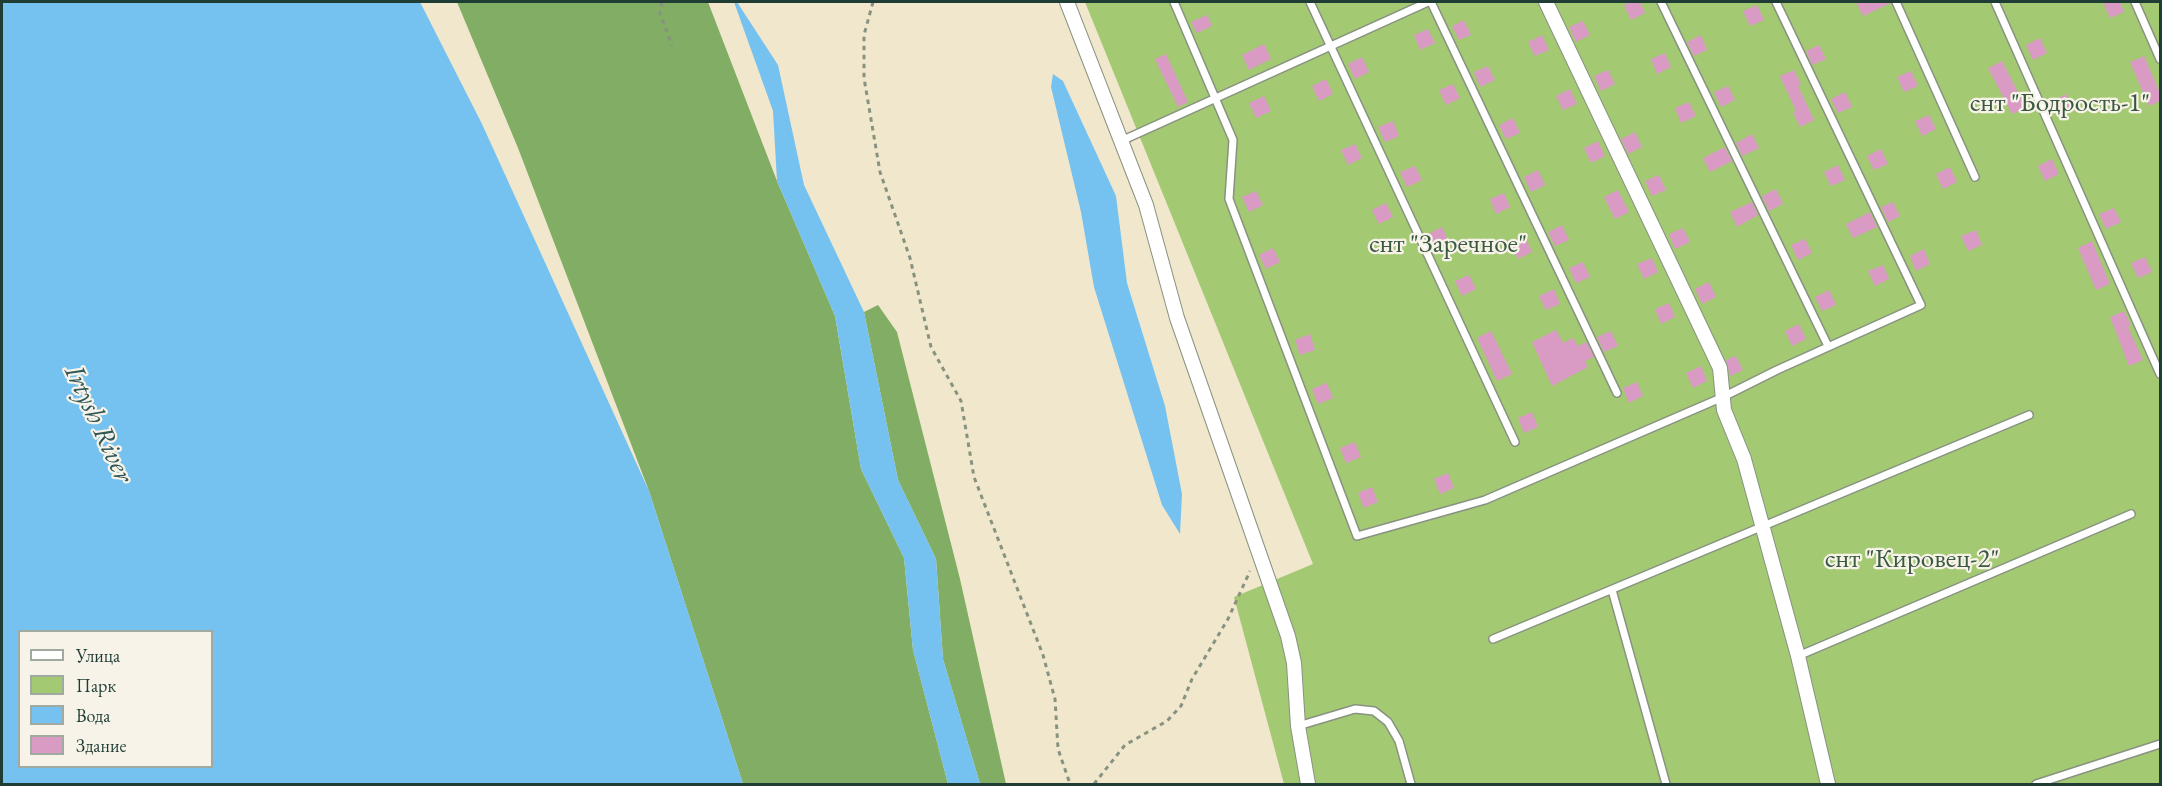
<!DOCTYPE html>
<html>
<head>
<meta charset="utf-8">
<style>
	body { margin:0 }
	#map { position:relative; width:2162px; height:786px; overflow:hidden; background:#f0e7cd; font-family:"EB Garamond",serif }
	canvas { display:block }
	.frame { position:absolute; inset:0; border:3px solid #1f3d34; pointer-events:none }
	.legend { position:absolute; left:18px; top:630px; width:195px; height:138px; box-sizing:border-box; background:#f7f3e8; border:2px solid #a1aaa0; margin:0; padding:8px 10px; list-style:none; font-size:18px; color:#1f3d34 }
	.legend li { display:flex; align-items:center; gap:12px; height:30px }
	.legend b { width:30px; border:2px solid #a1aaa0 }
</style>
</head>
<body>
<div id="map">
<canvas width="2162" height="786"></canvas>
<div class="frame"></div>
<ul class="legend">
<li><b style="height:8px;background:#fff"></b>Улица</li>
<li><b style="height:16px;background:#a3c973"></b>Парк</li>
<li><b style="height:16px;background:#75c1ef"></b>Вода</li>
<li><b style="height:16px;background:#d99bc4"></b>Здание</li>
</ul>
</div>
<script>
const ctx = document.querySelector('canvas').getContext('2d');
ctx.lineJoin = 'round';
function paint(path, color) { ctx.fillStyle = color; ctx.fill(path, 'evenodd'); }
const shape = rows => new Path2D(rows.map(r => 'M' + r).join(''));
function strokePath(path, color, width, dash) { ctx.strokeStyle = color; ctx.lineWidth = width; ctx.lineCap = dash ? 'butt' : 'round'; ctx.setLineDash(dash || []); ctx.stroke(path); }
function drawText(font, color, halo, rows, align = 'center') {
  ctx.font = font + ' "EB Garamond",serif'; ctx.lineWidth = 4.5; ctx.setLineDash([]); ctx.textBaseline = 'middle'; ctx.strokeStyle = halo; ctx.fillStyle = color; for (const [text, x, y, turn = 0] of rows) {
    ctx.save(); ctx.translate(x, y); ctx.rotate((+turn || 0) * Math.PI / 180); ctx.textAlign = isNaN(turn) ? turn : align; if (halo) ctx.strokeText(text, 0, 0); ctx.fillText(text, 0, 0); ctx.restore();
  }
}
paint(shape([
	[1085,2,2160,2,2160,784,1284,784,1234,597,1313,564]
]), '#a3c973');
paint(shape([
	[457,2,708,2,777,181,835,316,861,469,904,558,913,650,948,784,743,784,649,491,518,148],
	[878,305,897,332,960,579,1006,784,980,784,943,659,936,559,898,480,864,312]
]), '#82ad65');
paint(shape([
	[2,2,420,2,482,124,649,491,743,784,2,784],
	[20,632,212,632,212,766,20,766],
	[734,2,737,2,778,65,804,185,864,312,898,480,936,559,943,659,980,784,948,784,913,650,904,558,861,469,835,316,777,181,773,111],
	[1053,74,1063,81,1116,196,1127,283,1165,406,1182,494,1180,534,1162,505,1094,287,1081,212,1051,87]
]), '#75c1ef');
paint(shape([
	[1631,2,1640,2,1645,13,1631,20,1624,5],
	[1856,2,1890,2,1891,3,1863,16],
	[2103,2,2120,2,2124,12,2110,18],
	[1757,5,1764,20,1750,26,1743,11],
	[1207,15,1212,26,1197,33,1191,22],
	[1464,20,1471,35,1459,40,1452,26],
	[1583,21,1590,35,1576,42,1569,27],
	[1428,29,1435,43,1420,50,1414,35],
	[1542,35,1549,50,1535,56,1528,42],
	[1701,35,1707,50,1694,56,1687,42],
	[2040,38,2047,53,2033,60,2026,45],
	[1264,44,1271,59,1249,70,1242,55],
	[1819,45,1826,59,1812,65,1806,51],
	[1665,53,1671,67,1657,74,1651,59],
	[1166,54,1188,102,1178,107,1155,59],
	[2144,56,2160,93,2160,101,2149,106,2130,62],
	[1362,57,1369,72,1355,79,1348,64],
	[2002,61,2026,108,2012,114,1988,68],
	[1488,66,1495,80,1480,87,1474,72],
	[1608,70,1615,84,1601,91,1594,76],
	[1794,70,1801,84,1798,86,1814,120,1800,127,1793,112,1796,111,1780,76],
	[1911,71,1918,86,1904,92,1897,77],
	[1326,79,1333,94,1319,101,1312,86],
	[1453,84,1460,98,1446,105,1439,90],
	[1728,86,1735,100,1721,107,1714,92],
	[1570,89,1577,104,1563,110,1556,96],
	[1845,92,1852,107,1838,113,1831,99],
	[2066,94,2073,109,2059,115,2052,101],
	[1264,96,1271,111,1256,118,1249,103],
	[1689,102,1696,116,1681,123,1675,108],
	[1929,115,1936,129,1922,136,1915,121],
	[1513,118,1520,133,1506,139,1499,125],
	[1393,121,1399,136,1385,142,1378,127],
	[1635,132,1642,147,1628,154,1621,139],
	[1752,134,1759,148,1742,156,1736,143],
	[1598,141,1605,156,1591,163,1584,148],
	[1355,144,1362,158,1348,165,1341,150],
	[1725,147,1732,161,1710,172,1703,158],
	[1881,149,1888,164,1874,170,1867,156],
	[2052,159,2059,174,2045,181,2038,166],
	[1838,165,1845,180,1831,186,1824,172],
	[1415,166,1422,180,1407,187,1400,172],
	[1950,167,1957,182,1943,189,1936,174],
	[1538,170,1545,185,1531,192,1524,177],
	[1659,175,1666,190,1652,196,1645,181],
	[1776,189,1783,204,1769,211,1762,196],
	[1618,190,1629,212,1615,219,1604,197],
	[1256,191,1263,205,1249,212,1242,197],
	[1504,193,1510,207,1496,214,1490,199],
	[1752,202,1758,215,1737,227,1730,212],
	[1893,202,1900,216,1888,222,1881,207],
	[1386,203,1393,217,1379,224,1372,210],
	[2114,208,2121,222,2106,229,2099,214],
	[1870,212,1877,227,1853,238,1846,224],
	[1562,225,1569,240,1555,246,1548,232],
	[1442,227,1449,242,1435,249,1428,234],
	[1683,228,1690,242,1675,249,1669,234],
	[1976,230,1982,245,1968,251,1961,236],
	[1525,237,1532,252,1518,259,1511,244],
	[1805,239,1812,253,1798,260,1791,245],
	[2092,241,2110,284,2096,290,2078,248],
	[1273,248,1280,262,1266,269,1259,255],
	[1924,249,1930,264,1916,271,1910,256],
	[2145,257,2152,272,2138,278,2131,263],
	[1652,258,1658,272,1644,279,1637,264],
	[1583,262,1590,277,1576,283,1569,268],
	[1883,265,1889,279,1875,286,1868,271],
	[1469,275,1476,289,1462,296,1455,281],
	[1709,282,1716,297,1702,304,1695,289],
	[1554,289,1560,304,1546,310,1539,296],
	[1829,290,1836,305,1822,311,1815,297],
	[1669,303,1675,317,1661,324,1655,309],
	[2124,311,2131,325,2128,327,2143,360,2129,366,2110,317],
	[1799,324,1806,339,1792,346,1785,331],
	[1556,330,1563,343,1573,338,1578,346,1587,342,1594,357,1585,361,1588,367,1552,386,1532,342],
	[1491,331,1512,374,1497,381,1477,338],
	[1611,331,1618,346,1604,352,1597,337],
	[1310,334,1315,350,1300,355,1295,340],
	[1736,356,1743,370,1730,376,1726,360],
	[1701,366,1707,381,1693,388,1686,373],
	[1637,382,1643,396,1629,403,1623,388],
	[1327,383,1333,398,1318,404,1312,389],
	[1532,412,1538,427,1524,433,1518,418],
	[1355,442,1361,457,1346,463,1340,448],
	[1448,473,1454,488,1440,494,1434,479],
	[1372,487,1378,502,1364,508,1358,493]
]), '#d99bc4');
const service = shape([
	[1174,2,1233,140,1229,199,1357,536,1485,500,1723,397,1777,370,1921,305,1776,2],
	[1310,2,1515,442],
	[1431,2,1617,393],
	[1661,2,1828,346],
	[1896,2,1975,177],
	[1995,2,2160,374],
	[2135,2,2160,59],
	[1121,141,1428,2],
	[1612,590,1666,784],
	[1493,639,2029,415],
	[1798,656,2131,514],
	[1298,726,1355,709,1374,711,1388,722,1399,741,1411,784],
	[2036,784,2160,744]
]);
const minor = shape([
	[1067,2,1146,205,1177,318,1288,636,1294,663,1298,726,1308,784],
	[1546,2,1720,368,1724,410,1744,459,1798,656,1828,784]
]);
strokePath(service, '#889280', 10);
strokePath(minor, '#889280', 16);
strokePath(shape([
	[662,2,660,13,672,46],
	[873,2,864,35,864,78,880,172,910,258,931,347,961,401,974,477,1043,655,1055,699,1058,749,1070,784],
	[1094,784,1125,745,1167,721,1181,706,1192,679,1228,619,1250,571]
]), '#889280', 3, [4.5, 4.5]);
strokePath(service, '#fff', 7);
strokePath(minor, '#fff', 14);
drawText('27px', '#395941', '#f7f3e8', [
	["снт \"Бодрость-1\"",2060,104],
	["снт \"Заречное\"",1448,245],
	["снт \"Кировец-2\"",1912,560]
]);
drawText('italic 28px', '#305759', '#f7f3e8', [
	["Irtysh River",98,424,65]
]);
</script>
</body>
</html>
